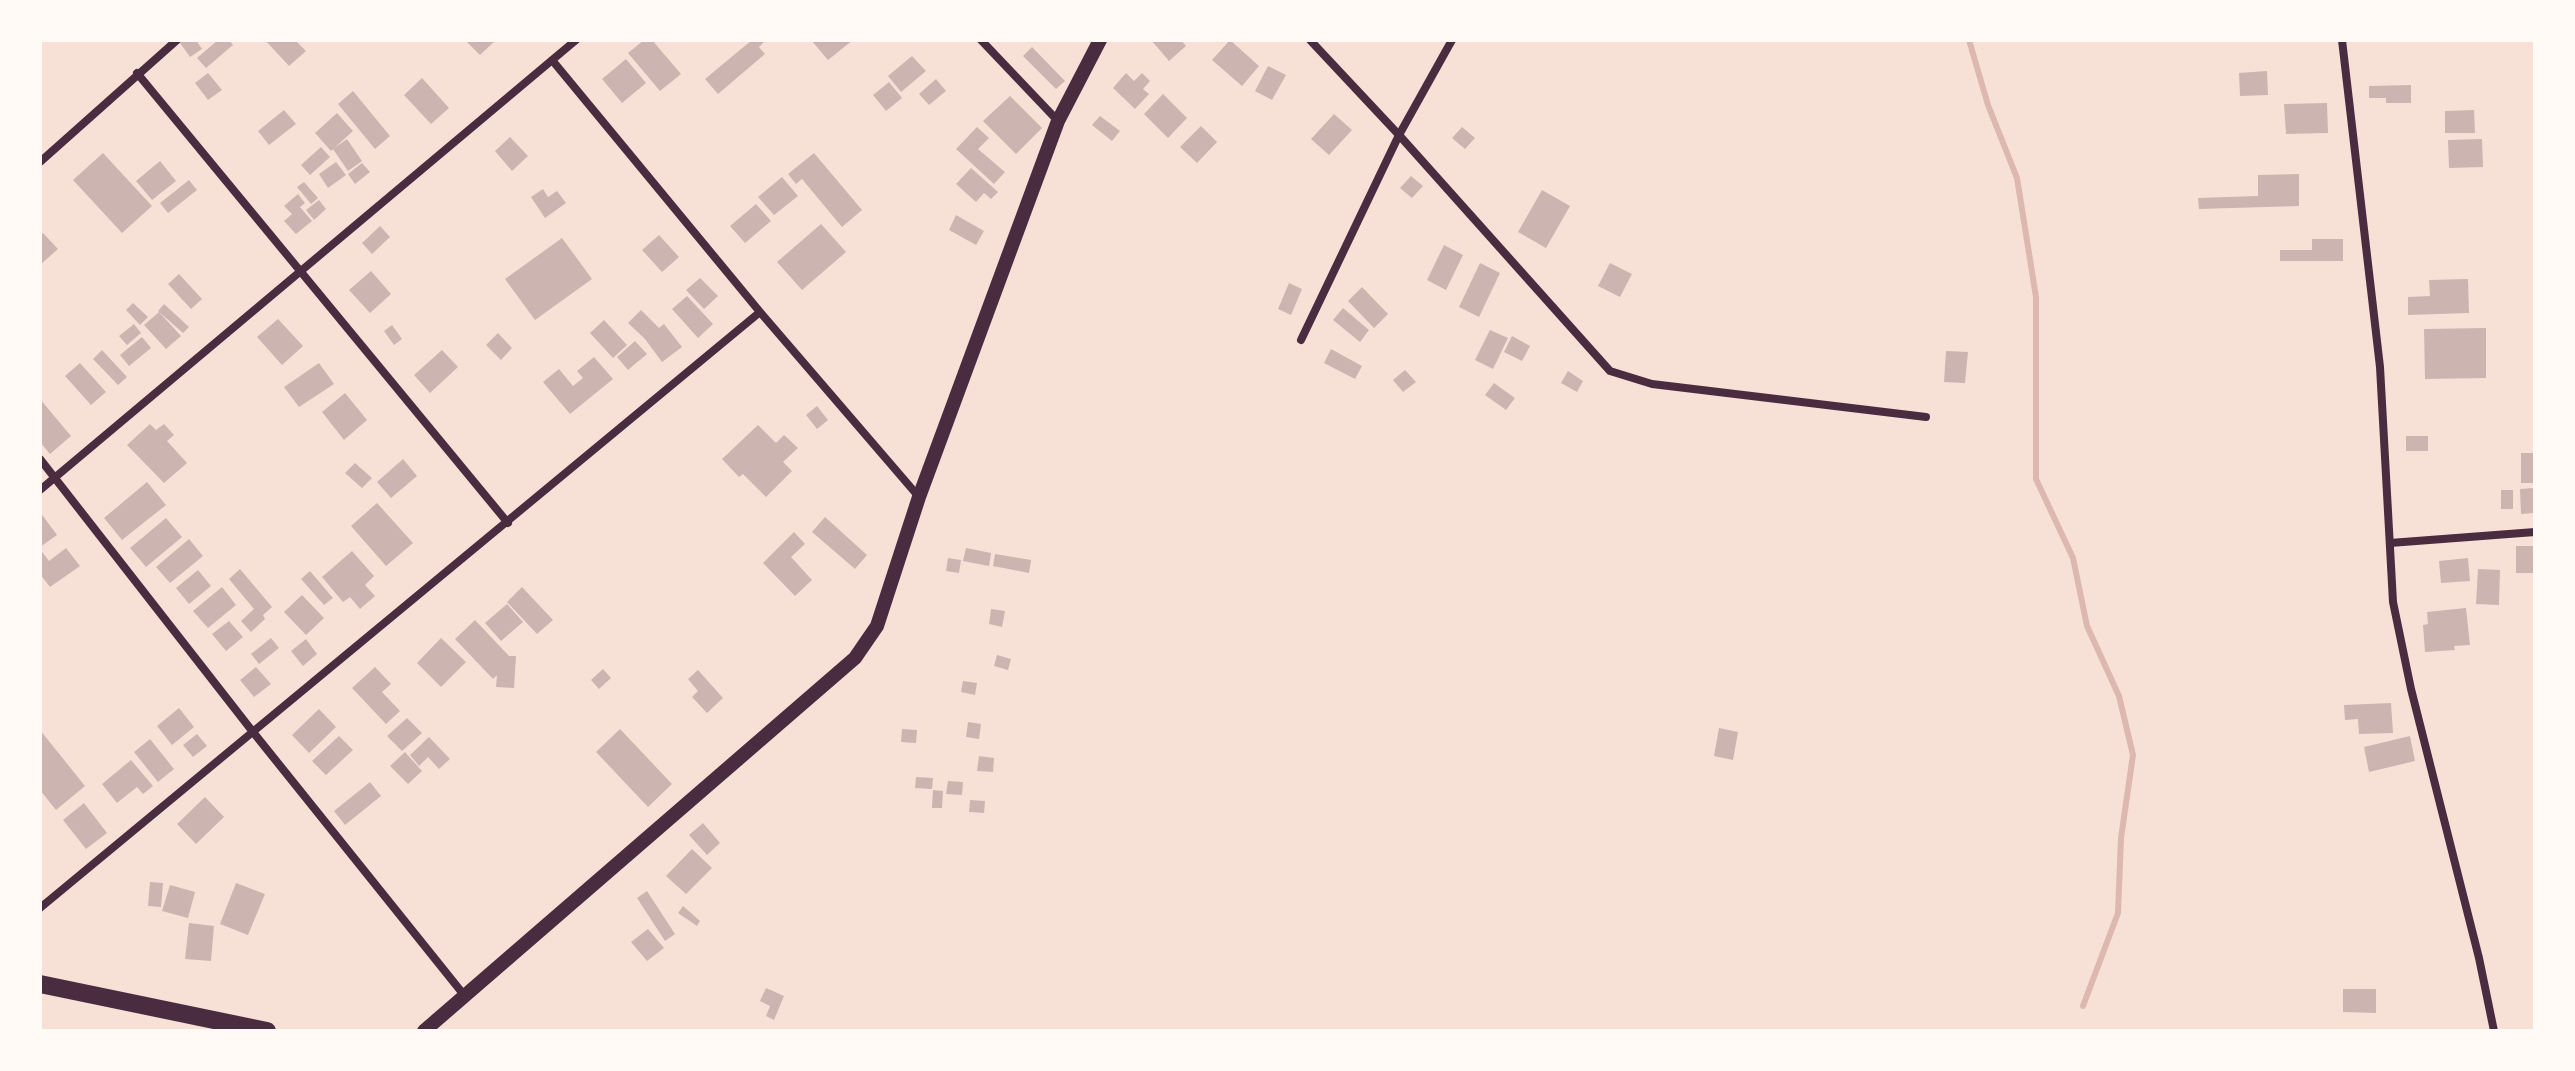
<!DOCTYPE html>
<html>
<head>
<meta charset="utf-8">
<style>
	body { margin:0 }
	#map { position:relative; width:2575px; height:1071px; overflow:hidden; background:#f7e1d7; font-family:Commissioner,sans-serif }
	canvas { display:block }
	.frame { position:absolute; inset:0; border:42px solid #fffaf5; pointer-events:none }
</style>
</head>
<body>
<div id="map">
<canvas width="2575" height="1071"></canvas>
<div class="frame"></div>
</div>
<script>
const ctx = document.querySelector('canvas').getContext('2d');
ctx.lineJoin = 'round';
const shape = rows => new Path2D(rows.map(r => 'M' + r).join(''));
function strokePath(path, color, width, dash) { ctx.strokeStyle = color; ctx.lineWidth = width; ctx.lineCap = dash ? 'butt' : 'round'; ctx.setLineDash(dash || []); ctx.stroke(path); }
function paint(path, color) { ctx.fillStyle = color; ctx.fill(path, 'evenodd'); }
strokePath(shape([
	[1969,40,1988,105,2017,178,2036,297,2036,479,2073,558,2087,626,2119,696,2133,755,2121,838,2118,913,2083,1006]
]), '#dcb8b0', 6);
paint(shape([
	[178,40,196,40,202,49,190,57],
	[218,40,229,40,233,45,206,68,197,58],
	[265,40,295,40,306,51,289,66],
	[465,40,496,40,480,55],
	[644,40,652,40,681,74,660,91,628,53],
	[752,40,762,40,764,42,759,47,765,54,718,94,705,79],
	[811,40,853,40,828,60],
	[1151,40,1181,40,1186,46,1169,61],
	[1230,40,1259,66,1242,86,1212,60],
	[1032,47,1065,81,1056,89,1023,56],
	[912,56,926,71,901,92,888,76],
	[626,59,646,83,622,103,602,79],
	[1268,66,1286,75,1272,100,1255,91],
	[2267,71,2268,95,2240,96,2239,73],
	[208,73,222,90,208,100,195,83],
	[1126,73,1134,81,1142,73,1150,81,1143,89,1149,94,1135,109,1113,88],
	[422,78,449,108,431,124,404,95],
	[936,79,946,91,929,105,919,94],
	[889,82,902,98,886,111,873,95],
	[2411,85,2411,103,2386,103,2386,98,2369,98,2369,86],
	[353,91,390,136,375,149,338,104],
	[1163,94,1187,118,1168,138,1144,114],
	[1010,96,1042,128,1016,154,983,121],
	[2327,103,2328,133,2286,134,2284,104],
	[284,110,296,124,269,145,258,131],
	[2474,110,2475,133,2445,133,2445,111],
	[337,113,353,131,331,151,315,133],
	[1334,114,1352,130,1329,155,1311,139],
	[1100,116,1120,131,1112,141,1092,125],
	[1201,126,1217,142,1197,163,1180,147],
	[977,127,989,138,978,149,1005,172,994,184,956,149],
	[1462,127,1475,138,1465,149,1452,138],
	[510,137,528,156,512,171,495,151],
	[347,139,362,161,348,171,333,149],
	[2482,139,2483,167,2449,168,2448,140],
	[321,147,330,157,310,175,301,165],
	[103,153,152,206,122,233,73,180],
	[814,153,862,210,842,227,802,179,796,184,788,174],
	[160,161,176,181,152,200,136,181],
	[336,162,346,175,328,188,319,174],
	[362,163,370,172,355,184,348,174],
	[971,168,998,192,991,199,984,193,976,202,956,184],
	[2299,174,2299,206,2199,209,2198,198,2258,196,2258,175],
	[1411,176,1423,186,1412,198,1400,188],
	[782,177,798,196,774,215,758,197],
	[189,180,197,190,168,213,160,203],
	[304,182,318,198,311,204,297,187],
	[543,189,548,197,557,191,566,203,545,218,531,197],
	[1542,190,1570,206,1546,248,1518,232],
	[298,194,305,203,300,207,312,221,296,234,284,221,292,214,284,206],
	[319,200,326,209,314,220,306,210],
	[756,204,771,221,745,243,730,226],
	[956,215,984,231,976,245,949,230],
	[821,224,846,252,802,290,777,262],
	[380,226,390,237,372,254,362,243],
	[43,233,58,249,40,265,40,236],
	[659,235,679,257,662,272,642,250],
	[562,238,592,279,535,320,505,279],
	[2312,239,2343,239,2343,261,2280,261,2280,250,2312,250],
	[1444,245,1463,255,1446,290,1427,280],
	[1480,263,1500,273,1479,317,1459,307],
	[1610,263,1632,274,1620,297,1598,286],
	[371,271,391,294,370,313,349,290],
	[179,274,202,299,191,309,168,284],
	[700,278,718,296,704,309,686,290],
	[2468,279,2469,313,2408,315,2408,297,2430,296,2429,280],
	[1289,283,1302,289,1291,315,1278,309],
	[1362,287,1388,314,1374,328,1348,301],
	[687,296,713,324,698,338,672,309],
	[133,303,148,317,140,325,126,310],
	[164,304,189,327,183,333,158,311],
	[1343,308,1369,330,1360,342,1333,320],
	[641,310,659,328,664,324,682,347,662,362,645,339,628,323],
	[159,312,181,336,166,349,144,325],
	[278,319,303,346,282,365,257,337],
	[604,320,627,345,613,358,590,333],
	[134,324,141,333,127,345,119,336],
	[392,325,402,339,394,345,384,331],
	[2486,328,2486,378,2425,379,2424,329],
	[1490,330,1508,338,1493,369,1475,360],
	[498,333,512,348,501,360,486,345],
	[1512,336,1530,346,1522,361,1504,352],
	[142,337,151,348,129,366,120,355],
	[635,341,647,354,628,370,617,357],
	[1331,349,1362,366,1355,379,1324,363],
	[102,350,127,377,118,385,93,359],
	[442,350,458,367,430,393,414,375],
	[1946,351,1968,352,1965,383,1944,382],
	[594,357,613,379,570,414,543,382,559,369,573,386,583,378,577,371],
	[80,363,106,392,91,405,65,376],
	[319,363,334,384,299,407,284,387],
	[1405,370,1416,382,1403,392,1393,380],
	[1568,371,1583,381,1577,392,1561,383],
	[1494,383,1515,398,1506,410,1485,395],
	[345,393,367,420,344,440,322,412],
	[40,399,71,436,50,454,40,442],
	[817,406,828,420,817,429,806,415],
	[150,424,156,430,164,424,174,435,167,441,187,463,164,483,127,445],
	[758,425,776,443,784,435,798,448,783,462,792,471,766,497,743,474,739,477,722,459],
	[2406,436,2428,436,2428,451,2406,451],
	[2521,453,2535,453,2535,483,2521,483],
	[403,459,417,476,391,498,377,482],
	[355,463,372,478,362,488,345,473],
	[147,482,166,505,122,540,104,518],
	[2533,488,2533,513,2521,514,2520,489],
	[2501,490,2513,490,2513,509,2501,509],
	[377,503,413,543,386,566,351,526],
	[40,512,57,535,40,547],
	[825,517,867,555,855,569,812,532],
	[166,518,182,537,146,567,130,548],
	[794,532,805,544,791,557,812,580,795,596,763,563],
	[189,539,203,556,170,583,156,567],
	[2516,546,2533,546,2533,573,2516,573],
	[66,548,80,566,50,587,40,574,40,549,49,561],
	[966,548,991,553,989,566,963,561],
	[352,551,374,576,365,585,375,596,360,609,350,597,343,602,322,577],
	[995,554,1031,560,1029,573,993,566],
	[948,558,961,560,959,573,946,571],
	[2468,558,2470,581,2441,583,2439,561],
	[240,569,272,607,263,615,265,619,251,632,241,621,254,609,229,579],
	[2478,569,2500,570,2499,605,2476,604],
	[198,570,211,586,189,604,176,588],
	[310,571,333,598,324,605,301,579],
	[222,587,236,605,208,628,193,611],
	[522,587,553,620,537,634,507,602],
	[302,595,324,618,306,635,284,612],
	[507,604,523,622,501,641,485,623],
	[2466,608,2470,645,2454,646,2455,650,2425,652,2423,625,2428,624,2427,612],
	[991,609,1005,611,1002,627,989,624],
	[475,620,509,656,516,656,514,688,496,687,497,675,493,679,455,639],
	[229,621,243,637,226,651,212,634],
	[271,638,279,648,259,664,251,654],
	[441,638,466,662,441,687,417,663],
	[306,639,317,654,303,666,291,651],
	[997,655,1011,659,1008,670,994,666],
	[256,667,271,684,254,697,240,680],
	[375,667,391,684,382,692,400,711,386,724,352,688],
	[603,669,611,678,599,689,591,680],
	[698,670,723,698,707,713,692,697,698,691,688,679],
	[963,681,977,683,975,695,961,692],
	[2391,703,2393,733,2359,734,2358,719,2345,720,2344,705],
	[179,708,194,727,172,745,157,726],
	[319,709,336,727,309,753,292,735],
	[407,718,422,733,402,751,387,736],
	[968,722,981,724,979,739,966,737],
	[1719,728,1738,732,1733,760,1714,756],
	[620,729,672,784,648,807,596,752],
	[902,729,917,730,916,743,901,742],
	[40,730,85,786,56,810,40,790],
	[197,734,207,746,193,757,183,745],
	[339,736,353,750,326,775,312,761],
	[2410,736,2415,761,2369,772,2364,747],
	[429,737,450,759,439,769,428,757,419,766,410,755],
	[150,739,174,769,158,782,134,752],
	[405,752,422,771,408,784,390,766],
	[979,756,994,758,993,772,977,771],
	[131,760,153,786,143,794,137,787,117,803,102,784],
	[916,777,933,778,932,789,915,788],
	[948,781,963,782,962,795,946,794],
	[370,782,381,796,345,825,334,811],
	[933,790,943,791,942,808,932,808],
	[205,797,224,817,196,844,177,824],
	[970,800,985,801,984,813,969,812],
	[84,803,107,833,86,849,63,820],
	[703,823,720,843,707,855,689,835],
	[692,849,712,868,686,894,666,876],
	[150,882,163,883,161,907,148,906],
	[236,883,265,894,248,935,220,924],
	[170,885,195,892,188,918,162,911],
	[647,891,675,934,665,941,637,898],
	[683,906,700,921,697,926,678,913],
	[189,923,214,926,211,961,185,959],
	[648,929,664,948,647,961,631,942],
	[766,988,784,996,774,1020,766,1016,770,1006,760,1001],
	[2343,989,2376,989,2376,1013,2343,1012]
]), '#ccb4b1');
strokePath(shape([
	[981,40,1058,121],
	[1310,40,1399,135,1610,371,1652,384,1926,417],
	[2342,40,2380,367,2393,602,2411,689,2479,958,2494,1031],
	[552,60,760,312,919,497],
	[137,73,508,523],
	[40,162,177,40],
	[1301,340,1399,135,1452,40],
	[40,459,253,732,464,995],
	[40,490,576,40],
	[2390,543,2535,532],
	[40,908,760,312]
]), '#4a2c40', 8);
strokePath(shape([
	[424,1031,855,658,877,626,919,497,1058,121,1100,40]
]), '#4a2c40', 14);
strokePath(shape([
	[40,984,267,1031]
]), '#4a2c40', 18);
</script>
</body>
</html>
